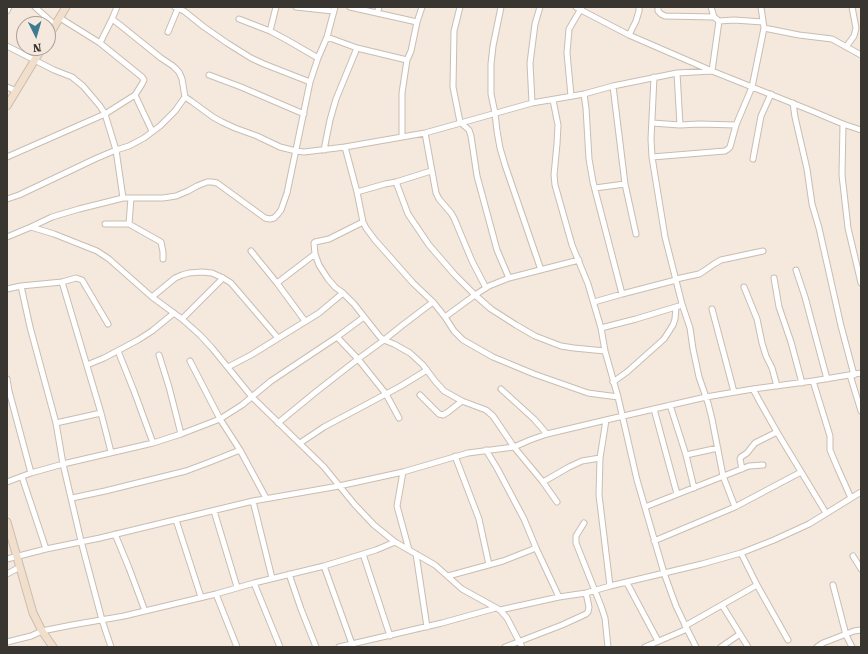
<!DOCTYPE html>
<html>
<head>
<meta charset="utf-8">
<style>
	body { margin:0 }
	#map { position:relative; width:868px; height:654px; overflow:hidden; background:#f5e8dd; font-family:"Roboto Serif",serif }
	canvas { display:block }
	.frame { position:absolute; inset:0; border:8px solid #393530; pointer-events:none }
	.north { position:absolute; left:16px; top:16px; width:40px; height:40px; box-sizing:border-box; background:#f5e8dd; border:1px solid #aaa098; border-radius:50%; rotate:175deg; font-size:11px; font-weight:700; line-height:16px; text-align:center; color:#393530 }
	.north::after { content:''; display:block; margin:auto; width:14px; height:18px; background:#3c7b90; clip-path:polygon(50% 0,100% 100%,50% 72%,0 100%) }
</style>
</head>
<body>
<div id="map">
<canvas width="868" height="654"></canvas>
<div class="frame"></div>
<div class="north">N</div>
</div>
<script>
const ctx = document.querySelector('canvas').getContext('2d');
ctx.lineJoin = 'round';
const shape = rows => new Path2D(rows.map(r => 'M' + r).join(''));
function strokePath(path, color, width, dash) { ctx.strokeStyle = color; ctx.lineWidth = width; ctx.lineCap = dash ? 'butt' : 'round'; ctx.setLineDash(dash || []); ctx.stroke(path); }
const street = shape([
	[35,7,55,25],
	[175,7,184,11,204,27,227,43,251,58,264,64,310,82],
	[296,7,333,11],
	[350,7,417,22],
	[460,7,454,31,453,87,460,122,469,130,471,136,477,176,497,250,509,278],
	[501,7,493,46,491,64,491,94,495,113,497,131,500,148,505,165,541,270],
	[576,7,581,10,629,35,712,71,812,111,843,124,861,130],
	[658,7,658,11,661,14,665,16,714,17],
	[711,7,714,17,719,21,734,20,763,22],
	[7,11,9,7],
	[377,13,379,7],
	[112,19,120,25,161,58,173,66,179,72,182,79,185,97,191,101,213,117,222,122,235,128,257,136,280,147,296,151,304,152,345,147,402,137,425,133,532,103,584,94,613,86,677,73,712,71,719,21],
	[239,19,270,31,287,40,318,58],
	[764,28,799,35,832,39,861,55],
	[270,31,276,7],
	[168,32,178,8],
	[629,35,636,21,639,11,639,7],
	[327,37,357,48,407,60],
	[100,43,112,19,117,7],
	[7,46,54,70,72,77,83,86,100,106,105,114,116,150,123,198],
	[846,47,854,36,856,28,852,7],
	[677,73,680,125],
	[209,75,241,87,304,114],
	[654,77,651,139,652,157,665,237,682,304,690,328,693,349,699,377,708,403,712,419,723,476,735,507],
	[613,86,625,184,636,234],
	[7,87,16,91],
	[584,94,586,108,589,159,593,182,622,294],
	[135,95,152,131],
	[571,96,567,53,569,29,582,7],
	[553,100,558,125,557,144,554,175,555,185,572,245,588,284,601,328,605,351,618,397,637,480,664,573,676,606,687,629,696,647],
	[532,103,530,63,535,24,540,7],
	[793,103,795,117,807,169,812,204,819,228,841,326,854,375],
	[652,123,680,125,699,124,736,125,752,87,764,28,761,7],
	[843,124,842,175,848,228,861,283],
	[425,133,436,193,439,199,451,213,454,218,472,261,486,288],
	[402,137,402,93,407,60,411,51,417,22,422,7],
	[345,147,357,192,363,222,366,228,375,240,413,283,433,302,445,317,454,331,463,340,493,357,534,374,588,393,618,397],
	[324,150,330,120,336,99,357,48],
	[7,157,105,114,135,95,142,84,144,80,142,77,100,43,60,18],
	[652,157,725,151,728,149,730,147,736,125],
	[753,159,761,116,771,94],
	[396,182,408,214,429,245,455,275,475,295,491,309,516,325,535,336,561,346,574,348,605,351],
	[595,188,625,184],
	[357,192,385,184,396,182,431,171],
	[131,198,129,224,161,242,163,252,163,259],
	[7,199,19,195,97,158,116,150,129,146,144,138,160,126,175,111,185,97],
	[363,222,329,239,315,242,314,243,315,254,319,265,328,279,335,287,343,293,354,304,380,337,384,340,394,344,410,353,423,365,435,381,444,391,462,401,486,410,493,416,514,447,543,482,557,502],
	[105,224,129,224],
	[31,227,54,234,97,251,109,259,152,297,182,319,200,335,212,348,252,397,324,467,355,505,374,525,395,542,435,565,462,589,500,610,507,618,522,647],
	[7,237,31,227,52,217,79,209,123,198,163,198,176,196,188,191,197,186,207,182,212,182,217,183,265,218,270,219,274,218,278,214,281,210,287,193,310,82,318,58,327,37,335,7],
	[251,251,277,283],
	[796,270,805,297,827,379],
	[774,278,779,307,791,342,802,383],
	[676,279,699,274,704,271,714,264,721,260,763,251],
	[62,282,76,278,82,280,108,324],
	[21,286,30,327,56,423,63,464,81,541,102,620,111,647],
	[744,287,757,319,762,343,766,356,772,368,777,386],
	[7,289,21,286,62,282,101,413,111,452],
	[152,297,175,278,182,275,189,273,202,272,212,273,223,278,231,283,278,338],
	[594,302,622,294,676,280],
	[712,309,734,392],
	[445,317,475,295,489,286,509,278,579,260],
	[182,319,223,278],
	[305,321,277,283,315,254],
	[601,328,636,319,679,306],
	[337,337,358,359,386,394,399,418],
	[118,351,134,391,153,443],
	[159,355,169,387,181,434],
	[190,361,220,419,240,450,266,498],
	[87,365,104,358,138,340,152,331,174,313],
	[228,367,251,355,319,313,343,293],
	[850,375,861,411],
	[7,379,9,391,31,473],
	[813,381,830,436,830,450,838,469,851,498],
	[613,382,627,372,664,339,673,325,675,319,676,307],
	[501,389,534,419,547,434],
	[753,389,760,402,777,432,826,513],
	[420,395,439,414,443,415,448,412,462,401],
	[670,405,686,455,694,488],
	[654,409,677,494],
	[606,420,600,458,599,495,610,586],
	[56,423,101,413],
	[278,423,317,391,358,359,384,340,404,324,433,302],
	[300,443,324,427,386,394,401,386,427,370],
	[486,450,497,468,524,519,536,548,559,597],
	[686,455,718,448],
	[455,456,479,519,489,565],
	[742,469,740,459,741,457,747,453,755,443,777,432],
	[403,472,397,506,409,550],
	[22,477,46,549],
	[7,482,31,473,63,464,153,443,181,434,220,419,242,405,271,381,337,337,364,317],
	[543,482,569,467,582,461,600,458],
	[72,498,105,491,186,471,210,462,240,450],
	[253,501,272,578],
	[645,507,749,466,763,465],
	[214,511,237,587],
	[176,520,201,597],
	[584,523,576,536,576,543,601,606,605,618,608,647],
	[115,534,129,568,145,611],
	[654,541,735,507,801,472],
	[741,553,757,585,788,640],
	[363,554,390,636],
	[416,554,427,627],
	[853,556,861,569],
	[7,559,46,549,100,538,253,501,339,486,403,472,468,453,514,447,530,440,547,434,606,420,706,397,753,389,813,381,861,373],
	[324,566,352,644],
	[7,574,20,567],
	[289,574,301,609,316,647],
	[448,576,503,561,536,548],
	[254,583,280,647],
	[627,583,658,641],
	[833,585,846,635,852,647],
	[216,594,237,647],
	[722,605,748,647],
	[500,610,559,597,586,593,610,586,702,564,741,553,774,540,809,524,861,492],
	[685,626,757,585],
	[7,642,31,636,42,631,72,625,124,616,216,594,254,583,324,566,376,550,395,542],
	[339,647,442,623,496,608],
	[505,647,562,625,586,614,588,612,589,607,586,593],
	[645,647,687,629],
	[721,647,740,634],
	[817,647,823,643,854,631,861,630]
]);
const secondary = shape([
	[48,37,66,7],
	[7,106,42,48],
	[7,522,33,613,42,631,53,647]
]);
strokePath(street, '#c9bdb2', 7);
strokePath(secondary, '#c9bdb2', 9);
strokePath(street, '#fff', 5);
strokePath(secondary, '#f2dfcb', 7);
</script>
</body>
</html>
